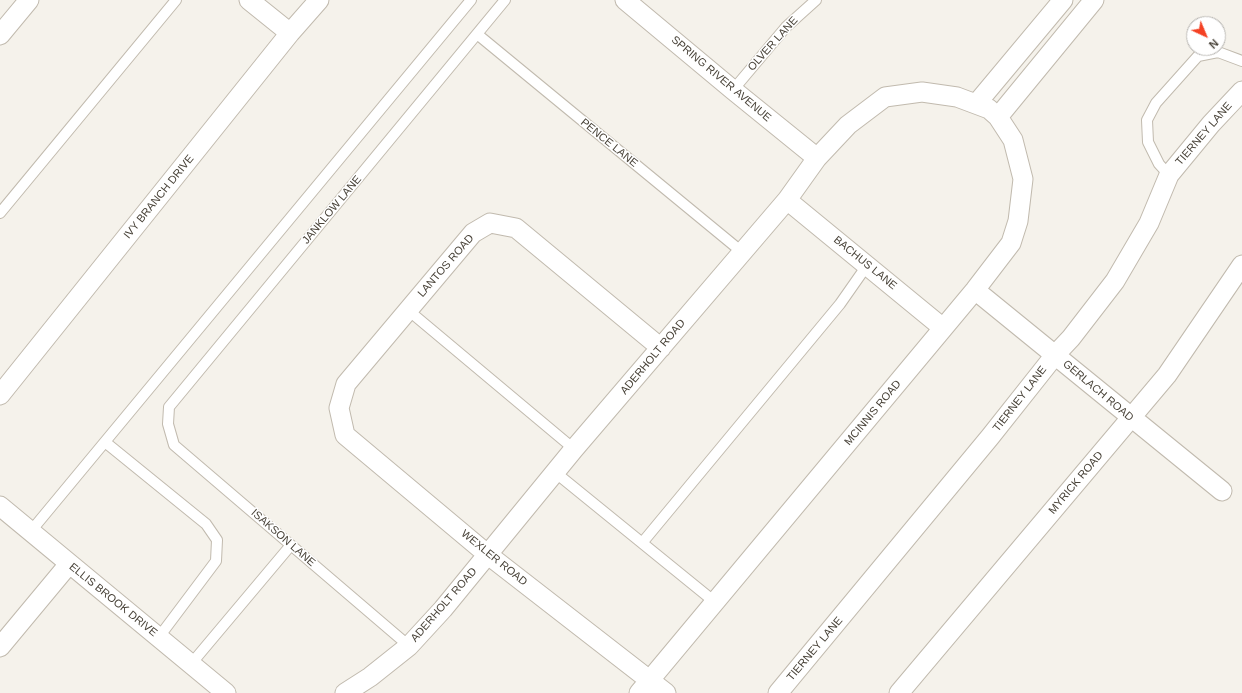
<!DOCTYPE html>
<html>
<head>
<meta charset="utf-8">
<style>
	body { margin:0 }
	#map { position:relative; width:1242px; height:693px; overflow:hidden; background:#f5f2eb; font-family:Helvetica,sans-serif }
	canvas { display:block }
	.north { position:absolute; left:1186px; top:16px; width:40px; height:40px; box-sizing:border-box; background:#fff; border:1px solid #b6b4b0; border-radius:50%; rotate:136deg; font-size:11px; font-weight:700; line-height:16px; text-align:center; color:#494339 }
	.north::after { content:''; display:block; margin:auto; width:14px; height:18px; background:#f44123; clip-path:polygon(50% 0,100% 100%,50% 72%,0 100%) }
</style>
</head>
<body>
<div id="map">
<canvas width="1242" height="693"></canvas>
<div class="north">N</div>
</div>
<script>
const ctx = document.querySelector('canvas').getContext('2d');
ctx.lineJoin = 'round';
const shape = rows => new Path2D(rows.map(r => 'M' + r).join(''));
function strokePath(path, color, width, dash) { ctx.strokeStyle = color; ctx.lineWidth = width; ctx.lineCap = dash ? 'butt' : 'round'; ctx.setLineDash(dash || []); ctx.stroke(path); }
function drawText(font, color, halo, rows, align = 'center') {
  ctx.font = font + ' Helvetica,sans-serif'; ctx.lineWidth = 3; ctx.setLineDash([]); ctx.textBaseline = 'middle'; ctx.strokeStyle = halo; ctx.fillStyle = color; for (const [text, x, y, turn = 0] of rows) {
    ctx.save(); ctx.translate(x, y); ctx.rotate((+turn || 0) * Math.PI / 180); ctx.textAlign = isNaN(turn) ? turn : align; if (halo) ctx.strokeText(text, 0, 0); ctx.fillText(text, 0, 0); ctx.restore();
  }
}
const service = shape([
	[477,34,742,252],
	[733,90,786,27,816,0],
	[1169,175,1159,164,1148,142,1147,120,1156,103,1198,56,1218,52,1242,61],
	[0,213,176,0],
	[408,310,574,449],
	[105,442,206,524,217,540,216,561,159,637],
	[556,473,716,603],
	[31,531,471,0],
	[642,543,840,304,868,264],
	[409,646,174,445,168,424,169,407,505,0],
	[191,664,291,545]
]);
const minor = shape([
	[249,0,290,33],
	[625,0,733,90,817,158],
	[0,35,29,0],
	[977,103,1063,0],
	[998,117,1094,0],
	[787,200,943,328],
	[975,290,1222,491],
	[661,348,516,228,490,223,473,233,346,384,339,408,345,435,487,554,666,693],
	[0,395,290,33,319,0],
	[0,506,226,693],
	[0,647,69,564],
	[345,693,370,677,409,646,443,609,574,449,787,200,817,158,848,125,885,97,922,92,957,97,989,109,998,117,1013,140,1023,179,1018,221,1011,243,975,290,639,693],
	[778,693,990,437,1055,355,1071,338,1115,281,1149,223,1169,175,1211,124,1242,91],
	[899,693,1167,375,1242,265]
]);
strokePath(service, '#c1baae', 12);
strokePath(minor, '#c1baae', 21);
strokePath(service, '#fff', 10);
strokePath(minor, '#fff', 19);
drawText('11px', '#494339', '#fff', [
	["OLVER LANE",773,44,-48],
	["SPRING RIVER AVENUE",721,79,40],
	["TIERNEY LANE",1204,134,-49],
	["PENCE LANE",609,143,39],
	["IVY BRANCH DRIVE",159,197,-51],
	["JANKLOW LANE",332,210,-50],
	["BACHUS LANE",865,263,39],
	["LANTOS ROAD",446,266,-49],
	["ADERHOLT ROAD",653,357,-50],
	["GERLACH ROAD",1098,391,40],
	["TIERNEY LANE",1020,399,-52],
	["MCINNIS ROAD",873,413,-50],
	["MYRICK ROAD",1076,483,-50],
	["ISAKSON LANE",283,538,41],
	["WEXLER ROAD",494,558,39],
	["ELLIS BROOK DRIVE",113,600,39],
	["ADERHOLT ROAD",444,605,-49],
	["TIERNEY LANE",815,649,-50]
]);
</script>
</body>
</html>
